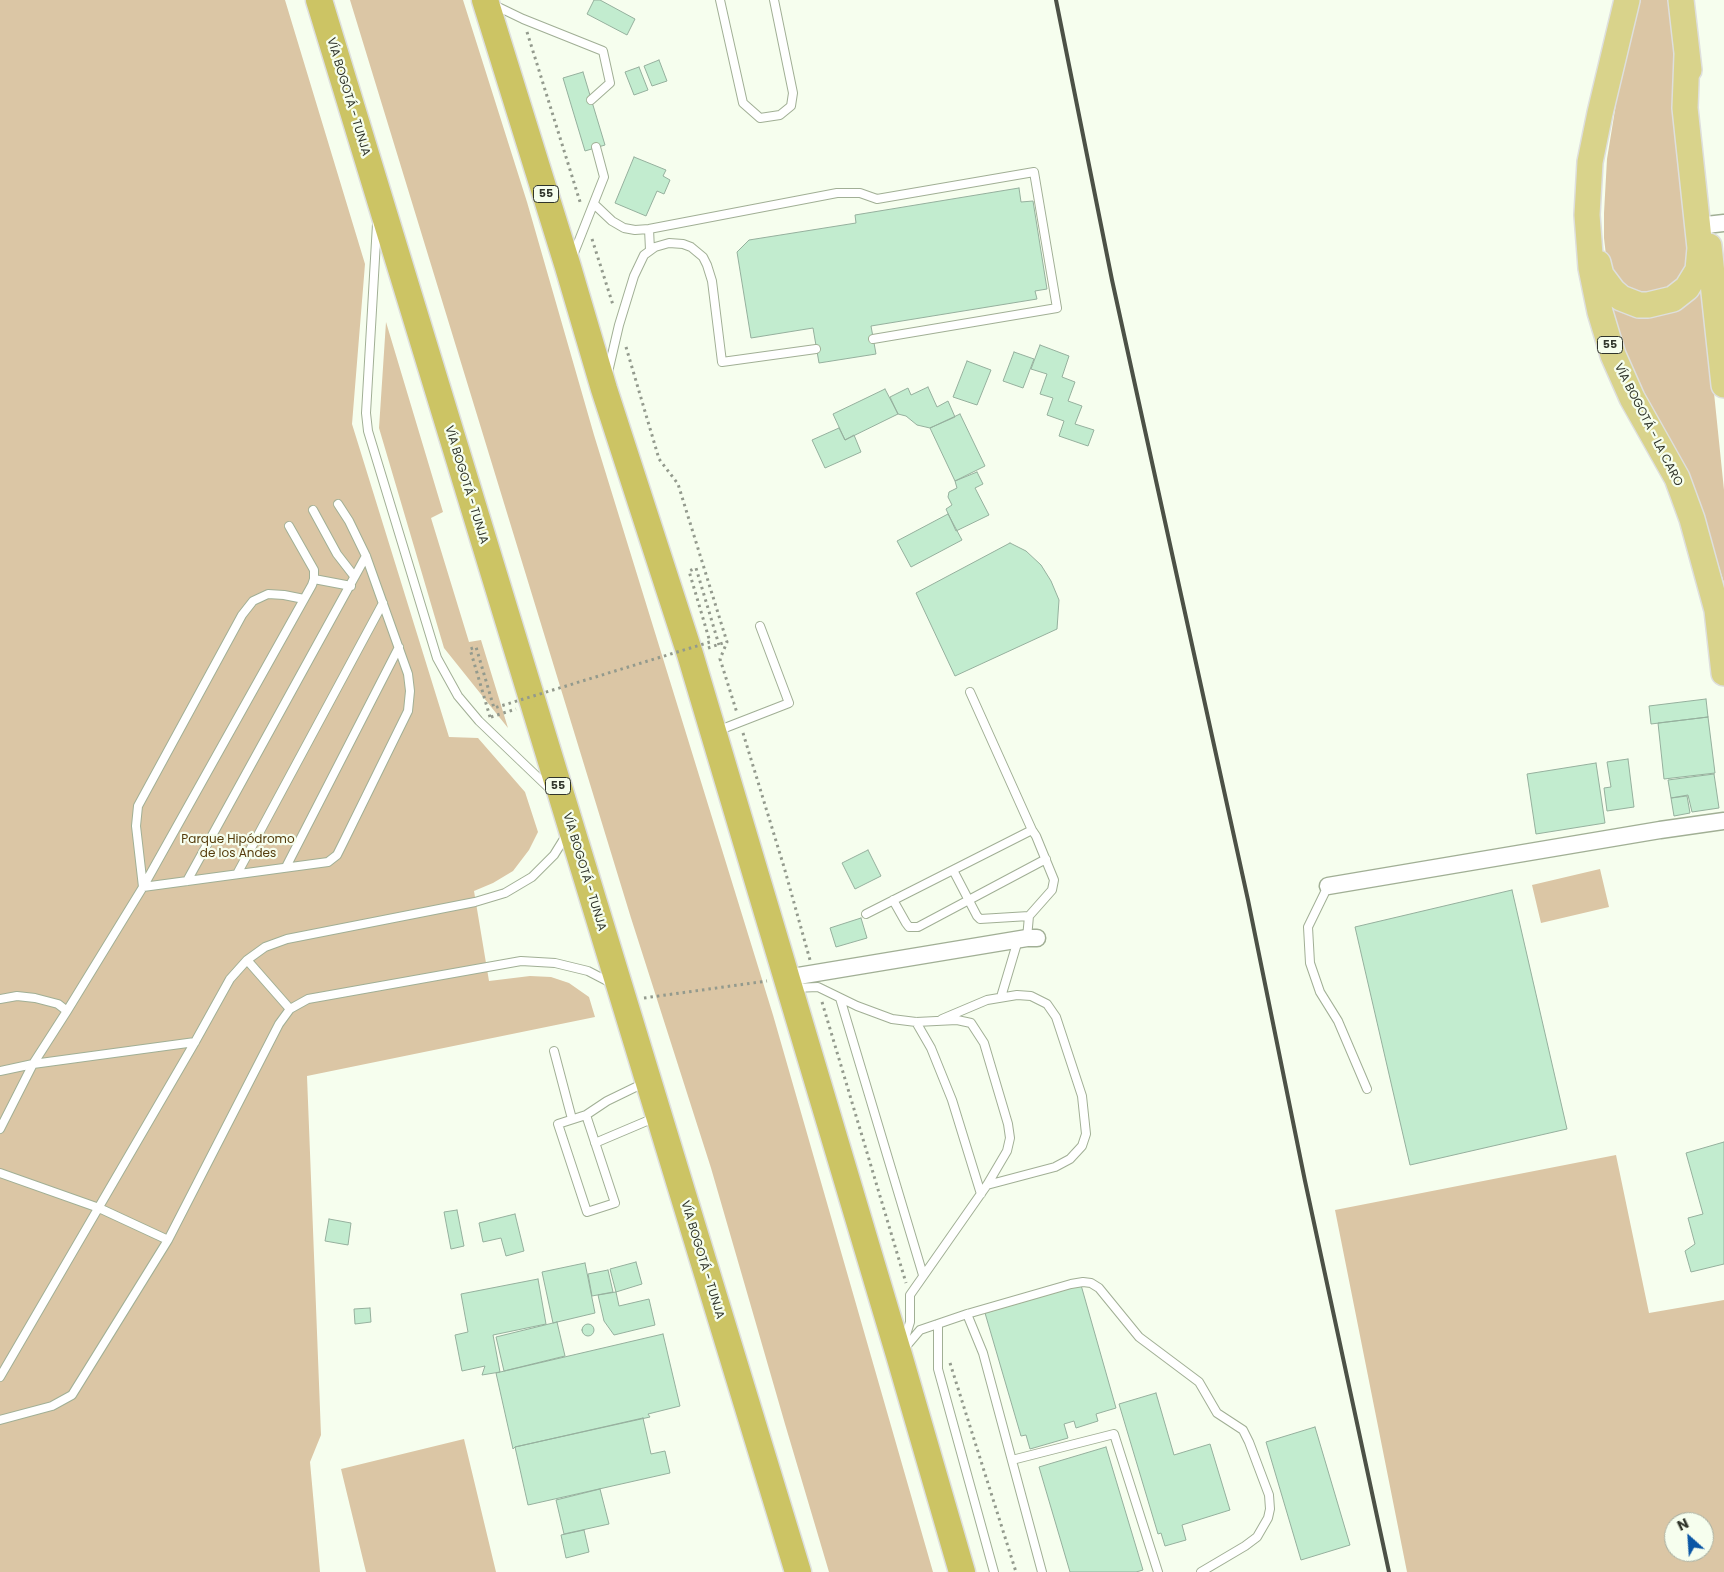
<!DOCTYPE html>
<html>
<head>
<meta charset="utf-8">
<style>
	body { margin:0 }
	#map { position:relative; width:1724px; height:1572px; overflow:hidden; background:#f6feee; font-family:Poppins,sans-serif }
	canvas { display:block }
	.north { position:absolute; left:1664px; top:1512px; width:50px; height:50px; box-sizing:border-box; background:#f6feee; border:1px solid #a7aea0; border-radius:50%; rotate:334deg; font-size:14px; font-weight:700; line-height:20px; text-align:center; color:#30352b }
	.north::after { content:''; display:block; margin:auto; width:18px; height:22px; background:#0a56a5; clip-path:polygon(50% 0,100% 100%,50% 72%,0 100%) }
</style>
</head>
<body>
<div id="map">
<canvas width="1724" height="1572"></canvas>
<div class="north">N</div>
</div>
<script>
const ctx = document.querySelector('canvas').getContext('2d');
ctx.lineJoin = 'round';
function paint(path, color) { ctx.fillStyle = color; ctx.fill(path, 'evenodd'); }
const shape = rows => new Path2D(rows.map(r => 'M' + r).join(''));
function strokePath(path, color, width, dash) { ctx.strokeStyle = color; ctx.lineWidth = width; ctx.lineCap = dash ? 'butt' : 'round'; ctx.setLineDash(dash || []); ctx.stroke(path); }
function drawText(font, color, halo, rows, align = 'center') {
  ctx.font = font + ' Poppins,sans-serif'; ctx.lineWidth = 4.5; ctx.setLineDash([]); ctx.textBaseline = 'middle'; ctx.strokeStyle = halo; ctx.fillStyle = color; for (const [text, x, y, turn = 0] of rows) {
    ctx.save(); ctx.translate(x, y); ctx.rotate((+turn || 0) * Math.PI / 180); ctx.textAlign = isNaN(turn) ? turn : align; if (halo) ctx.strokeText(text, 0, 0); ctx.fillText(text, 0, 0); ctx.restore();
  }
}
paint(shape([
	[0,0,285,0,365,264,352,424,449,737,478,738,525,792,538,832,529,850,513,871,493,883,474,891,489,981,530,976,551,977,569,983,589,997,595,1017,307,1076,321,1435,310,1462,320,1572,0,1572],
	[350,0,463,0,527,202,594,435,773,1015,933,1572,829,1572,785,1424,711,1168,631,918],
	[1641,0,1672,0,1673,11,1673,86,1691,258,1676,282,1664,290,1651,292,1637,291,1624,287,1607,264,1604,238,1604,213,1607,159,1623,61],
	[1703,286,1724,490,1724,583,1713,547,1683,463,1662,425,1637,388,1605,299],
	[386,322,443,512,431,518,469,642,481,640,508,728,444,648,379,428],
	[1600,869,1609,907,1541,923,1532,885],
	[1616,1155,1649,1313,1724,1300,1724,1572,1407,1572,1335,1210],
	[1674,1522,1704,1522,1704,1552,1674,1552],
	[464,1439,496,1572,366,1572,341,1469]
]), '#dbc6a5');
const building = shape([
	[594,0,600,0,635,19,627,35,587,14,594,0],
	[659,60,667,81,652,86,644,66,659,60],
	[639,67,648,90,634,95,625,72,639,67],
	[583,72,605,145,585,151,563,78,583,72],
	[634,157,666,170,663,176,670,180,664,194,657,191,646,216,615,203,634,157],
	[1019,188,1021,202,1033,201,1047,289,1035,291,1037,299,871,326,876,354,819,363,813,328,751,338,737,252,749,240,856,223,855,215,1019,188],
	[1040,345,1069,356,1062,377,1075,382,1068,401,1082,406,1075,424,1094,430,1088,446,1059,436,1064,421,1047,415,1053,398,1040,394,1047,374,1031,369,1040,345],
	[1014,352,1034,359,1023,388,1003,381,1014,352],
	[967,361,991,370,977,405,953,397,967,361],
	[928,387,937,407,948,401,955,417,930,428,917,425,906,416,898,414,890,397,908,388,911,395,928,387],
	[885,389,898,414,845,440,833,414,885,389],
	[960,414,985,466,955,481,930,428,960,414],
	[839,428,845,440,854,435,861,452,825,468,812,440,839,428],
	[977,472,983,484,975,488,989,515,956,531,946,509,952,505,948,497,949,492,957,488,955,481,977,472],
	[948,514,962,540,911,567,897,541,948,514],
	[1010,543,1026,551,1041,565,1051,581,1059,600,1057,629,955,676,916,593,1010,543],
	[1706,699,1708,717,1651,724,1649,706,1706,699],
	[1708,717,1715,773,1664,779,1658,723,1708,717],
	[1628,759,1634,807,1607,811,1604,788,1611,787,1607,762,1628,759],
	[1596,763,1605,823,1536,834,1527,774,1596,763],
	[1714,774,1719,808,1692,812,1688,795,1671,798,1668,780,1714,774],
	[1687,796,1690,813,1674,816,1671,798,1687,796],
	[868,850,881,876,855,889,842,863,868,850],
	[1512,890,1567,1129,1410,1165,1355,927,1512,890],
	[861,918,867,938,836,947,830,928,861,918],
	[1724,1142,1724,1264,1691,1272,1685,1251,1695,1244,1688,1218,1703,1214,1686,1153,1724,1142],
	[457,1210,464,1246,451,1249,444,1212,457,1210],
	[515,1214,524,1251,506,1256,501,1238,483,1242,479,1223,515,1214],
	[329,1219,351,1223,348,1245,325,1241,329,1219],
	[636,1262,642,1284,616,1292,610,1269,636,1262],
	[585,1263,595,1313,553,1323,542,1272,585,1263],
	[608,1270,613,1292,592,1296,588,1274,608,1270],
	[538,1279,546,1324,493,1335,500,1372,482,1375,485,1366,462,1371,455,1335,468,1332,461,1294,538,1279],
	[1081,1285,1116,1408,1096,1414,1098,1421,1076,1428,1074,1421,1064,1424,1068,1438,1030,1449,1026,1435,1021,1436,985,1313,1081,1285],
	[616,1292,619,1306,649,1299,655,1325,614,1335,604,1321,598,1295,616,1292],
	[370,1308,371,1322,355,1324,354,1309,370,1308],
	[557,1322,565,1356,504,1371,496,1337,557,1322],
	'582 1330a6 6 0 1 1 12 0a6 6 0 1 1-12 0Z',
	[663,1334,680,1406,648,1414,650,1417,515,1447,513,1449,496,1373,663,1334],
	[1156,1393,1174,1455,1210,1444,1230,1510,1182,1525,1186,1540,1165,1546,1161,1533,1158,1534,1119,1404,1156,1393],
	[643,1418,651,1454,665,1451,670,1473,528,1505,515,1447,643,1418],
	[1315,1427,1350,1545,1301,1560,1266,1442,1315,1427],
	[1106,1447,1143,1570,1136,1572,1070,1572,1039,1467,1106,1447],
	[600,1489,609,1524,564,1534,556,1500,600,1489],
	[584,1530,589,1552,566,1558,561,1535,584,1530]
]);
paint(building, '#c2eccf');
strokePath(building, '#95b09d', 1);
const service = shape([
	[720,0,743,103,760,118,780,115,791,106,793,93,774,0],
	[494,5,523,19,603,51,610,83,591,100],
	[594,204,612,221,624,228,635,230,649,229,837,193,860,193,877,199,1034,172,1057,308,873,339],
	[377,224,366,413,368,431,437,658,458,696,479,721,550,789],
	[649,229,650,250],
	[572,258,604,177,596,147],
	[608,372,619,325,634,276,644,255,655,247,669,243,683,244,691,247,703,257,707,265,712,281,722,362,816,349],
	[313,510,337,554,354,576],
	[314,579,351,586],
	[304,599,284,595,268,594,253,601,242,615,138,806,136,826,143,887,328,862,337,855,344,841,408,711,410,691,408,674,366,556,349,521,338,504],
	[970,692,1032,830],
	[717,731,789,703,760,626],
	[286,867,399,647],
	[953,870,977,916,980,919,1029,916],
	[237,874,383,603],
	[187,881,366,556],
	[1328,886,1308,927,1310,963,1320,992,1338,1021,1367,1089],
	[893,900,906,923,909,927,918,927,1046,859],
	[866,914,1032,830,1036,836,1054,880,1052,890,1029,916,1027,938],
	[247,960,290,1009],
	[794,988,818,987,857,1006,892,1019,916,1022,957,1020,971,1023,984,1043,1008,1124,1010,1138,1007,1151,987,1185,910,1295,910,1322,904,1341],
	[1001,997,1018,940],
	[840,998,923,1275],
	[0,999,17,996,35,998,58,1004,67,1011],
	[942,1019,987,1000,1017,995,1031,996,1047,1004,1056,1017,1082,1096,1086,1134,1082,1146,1070,1159,1055,1167,987,1185],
	[916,1022,931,1048,952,1100,981,1194],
	[554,1051,572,1119],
	[0,1071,33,1064,195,1042],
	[586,1115,615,1203,587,1212,558,1124,586,1115],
	[586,1115,607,1101,644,1083],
	[0,1129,33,1064,67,1011,143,887,312,585,314,579,314,570,289,526],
	[595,1143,654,1118],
	[0,1173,99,1208,168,1240],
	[967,1314,983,1353,1042,1572],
	[938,1324,938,1369,994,1572],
	[903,1350,920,1330,967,1314,1071,1284,1083,1282,1091,1283,1099,1288,1139,1337,1199,1382,1217,1413,1243,1430,1249,1442,1269,1495,1270,1509,1268,1518,1257,1537,1245,1546,1201,1572],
	[0,1377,195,1042,230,979,247,960,265,947,287,939,475,902,505,893,532,877,554,855,567,834],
	[0,1420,52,1406,72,1395,168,1240,279,1024,290,1009,308,999,521,961,555,963,588,971,613,984],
	[1012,1460,1114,1434,1158,1572]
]);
const minor = shape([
	[1706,225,1724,223],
	[1328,886,1660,830,1724,821],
	[786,978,1027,938,1037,938]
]);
const primary = shape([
	[1627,0,1600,113,1590,162,1587,215,1591,268,1600,312,1613,355,1632,398,1677,478,1692,519,1717,610,1724,673],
	[1681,0,1689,70],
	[1709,246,1724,385],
	[1598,263,1601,275,1613,291,1621,298,1639,305,1648,305,1673,299,1687,288,1698,270,1700,248,1685,108,1687,55]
]);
const trunk = shape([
	[319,0,798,1572],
	[485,0,568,267,604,389,690,654,899,1355,962,1572]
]);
strokePath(service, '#a1af95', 10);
strokePath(minor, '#a1af95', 19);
strokePath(primary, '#dedfdd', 28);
strokePath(trunk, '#dedfdd', 29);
strokePath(shape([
	[527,32,581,205],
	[592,239,613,305],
	[626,347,659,459,678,484,727,642,720,659,737,713],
	[708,648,726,642],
	[491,717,516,709],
	[743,733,784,867,810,960],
	[644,998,767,981],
	[822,1002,906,1283],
	[950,1363,1016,1572]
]), '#939a8d', 3, [2.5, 4]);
strokePath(service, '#fff', 8);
strokePath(minor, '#fff', 16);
strokePath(primary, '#d9d38b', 25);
strokePath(trunk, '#ccc464', 26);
strokePath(shape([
	[1056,0,1112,280,1248,900,1305,1181,1389,1572]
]), '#4c5146', 4);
strokePath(shape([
	[490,717,470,649,476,647,494,708,710,642,689,571,696,568,719,645]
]), '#939a8d', 3, [2.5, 4]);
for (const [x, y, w] of [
	[546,194,25],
	[1610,345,25],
	[558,786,25]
]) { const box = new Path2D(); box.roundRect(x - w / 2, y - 8.5, w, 17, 4); ctx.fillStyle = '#f6feee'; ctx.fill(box); strokePath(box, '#30352b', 1); }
drawText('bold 11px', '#30352b', null, [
	["55",546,194],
	["55",1610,345],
	["55",558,786]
]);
drawText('12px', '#30352b', '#f6feee', [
	["VÍA BOGOTÁ - TUNJA",348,97,73],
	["VÍA BOGOTÁ - LA CARO",1648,425,63],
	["VÍA BOGOTÁ - TUNJA",466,485,73],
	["VÍA BOGOTÁ - TUNJA",584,872,73],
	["VÍA BOGOTÁ - TUNJA",702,1260,73]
]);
drawText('12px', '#543b0b', '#f6feee', [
	["Parque Hipódromo",238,840],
	["de los Andes",238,854]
]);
</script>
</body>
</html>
